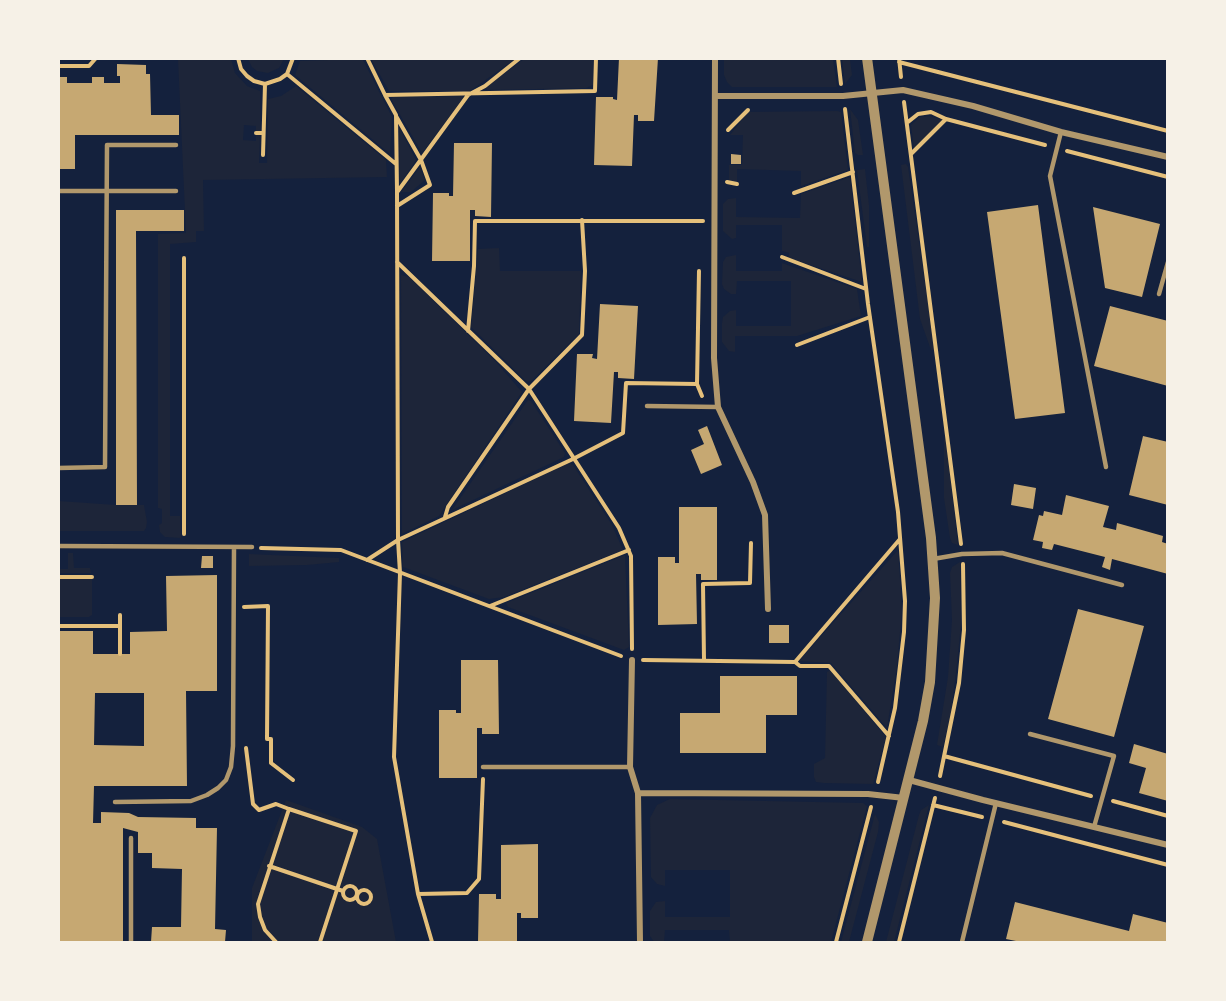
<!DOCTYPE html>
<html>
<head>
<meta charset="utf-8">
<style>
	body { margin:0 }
	#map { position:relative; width:1226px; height:1001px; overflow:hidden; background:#14213d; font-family:Raleway,sans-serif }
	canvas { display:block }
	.frame { position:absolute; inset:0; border:60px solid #f6f1e7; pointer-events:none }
</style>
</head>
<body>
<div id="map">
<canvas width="1226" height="1001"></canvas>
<div class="frame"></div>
</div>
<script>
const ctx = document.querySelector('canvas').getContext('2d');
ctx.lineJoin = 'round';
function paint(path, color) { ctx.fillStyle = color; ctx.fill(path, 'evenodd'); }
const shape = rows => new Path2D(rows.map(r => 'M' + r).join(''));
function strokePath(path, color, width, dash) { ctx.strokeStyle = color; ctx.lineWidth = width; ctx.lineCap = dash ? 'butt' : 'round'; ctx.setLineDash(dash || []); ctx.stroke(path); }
paint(shape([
	[178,59,231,59,235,73,247,86,260,91,260,131,256,132,256,126,244,125,243,140,256,141,256,135,260,135,259,163,267,163,268,99,281,96,296,86,386,160,387,177,203,180,204,231,196,231,196,242,170,244,170,516,180,516,181,538,165,537,160,532,159,525,162,523,162,509,158,508,158,234,186,233],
	[248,59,248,58,284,59,279,68,268,73,257,71,252,67],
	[355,59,363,60,392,117,390,154,295,75,300,61],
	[371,59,515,59,470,91,389,91],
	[524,59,594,59,593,85,586,88,487,90,486,87],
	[724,59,833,59,837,87,732,87,727,82,724,75],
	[842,59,850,59,852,75,845,84],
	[463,96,462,100,422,153,391,99,393,97],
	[850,109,858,120,863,155,858,155,855,153],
	[837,111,841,112,848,170,801,186,801,171,737,169,737,181,729,181,729,165,742,165,743,135,730,135,748,112],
	[929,116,944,120,914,148,911,125,920,117],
	[399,127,416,160,400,184],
	[906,164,908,167,935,350,931,350,920,319,901,165],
	[420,167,425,180,411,192,401,192],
	[865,169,869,205,869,247,867,247,857,170],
	[850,177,862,282,789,258,789,253,782,251,782,225,736,225,736,238,732,239,723,231,723,204,728,199,736,198,736,217,800,218,801,194],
	[499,248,500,271,581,271,579,334,531,381,527,382,471,327,478,249],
	[736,255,736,271,782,271,782,263,857,289,861,316,797,336,735,336,735,352,729,351,722,342,722,323,723,317,730,311,736,310,736,326,791,326,791,281,737,281,736,294,731,294,724,289,722,284,723,262,726,257],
	[401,275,409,277,496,362,522,392,439,516,402,534],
	[528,400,531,401,565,453,564,457,452,510],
	[944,440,946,440,958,545,952,543,950,538,944,498],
	[569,463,573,465,612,525,623,550,504,597,489,599,403,567,402,542],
	[59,501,116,505,144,505,147,522,146,528,144,531,59,531],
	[898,550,902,610,897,666,887,728,831,663,799,661],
	[68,553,73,553,74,568,90,568,91,573,59,573,59,569,68,569],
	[249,554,339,558,339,562,307,565,249,566],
	[625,555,629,647,624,650,508,607,506,603],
	[960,562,961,624,957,664,951,712,943,747,937,745,948,677,952,620,950,573,952,567],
	[59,579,92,579,92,615,89,617,59,617],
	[830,670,886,737,873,784,824,783,816,782,814,777,814,764,825,758,827,672],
	[670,799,863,803,867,806,831,942,730,942,729,930,665,930,664,942,654,942,650,936,650,911,656,902,665,901,665,917,730,917,730,870,665,870,665,886,657,884,651,877,650,818,657,805],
	[286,800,362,827,377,839,396,942,252,942,252,888],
	[929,805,894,942,886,942,919,815,921,810],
	[875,814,879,822,878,832,849,942,841,942]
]), '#1d2539');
paint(shape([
	[619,58,658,58,654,121,638,121,638,115,634,115,632,166,594,165,596,97,613,97,613,99,617,100],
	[117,64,146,65,146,74,150,74,151,115,179,115,179,135,75,135,75,169,58,169,58,77,67,77,67,83,92,83,92,77,104,77,104,83,120,83,120,76,117,76],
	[454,143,492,143,491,217,475,216,475,210,470,210,470,261,432,261,433,193,449,193,449,196,453,196],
	[731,154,741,155,741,164,731,164],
	[1038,205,1065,413,1015,419,987,212],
	[1093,207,1160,224,1142,297,1105,288],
	[116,210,184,210,184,231,136,231,137,505,116,505],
	[600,304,638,306,634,379,618,378,618,372,614,372,611,423,574,421,577,354,593,354,592,358,597,359],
	[1110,306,1168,321,1168,386,1094,366],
	[707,426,722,465,701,474,691,450,704,444,698,430],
	[1143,436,1168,442,1168,505,1129,495],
	[1014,484,1036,488,1033,509,1011,505],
	[1066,495,1109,506,1103,527,1116,530,1117,523,1163,536,1162,542,1168,544,1168,574,1112,559,1110,570,1102,567,1105,557,1054,544,1052,550,1042,548,1043,542,1033,540,1039,515,1043,516,1044,511,1062,515],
	[679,507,717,507,717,580,701,580,701,574,696,574,697,624,658,625,658,557,675,557,675,563,679,563],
	[202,556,213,556,213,568,201,568],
	[217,575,217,691,186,691,187,786,94,786,93,823,101,823,101,812,129,813,138,817,196,818,196,828,217,828,215,929,226,930,225,942,151,942,152,927,181,927,182,869,152,868,152,853,138,853,138,832,123,828,123,942,58,942,58,631,93,631,93,654,130,654,130,632,167,631,166,576],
	[95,693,144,693,144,746,94,745],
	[1078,609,1144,626,1114,737,1048,719],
	[769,625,789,625,789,643,769,643],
	[461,660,498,660,499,734,482,734,482,728,477,728,477,778,439,778,439,710,456,710,456,713,461,713],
	[720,676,797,676,797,715,766,715,766,753,680,753,680,713,720,713],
	[1134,744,1168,754,1168,801,1139,793,1146,768,1129,763],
	[538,844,538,918,521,918,521,913,517,913,517,942,478,942,479,894,496,894,496,899,501,899,501,845],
	[1015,902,1129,931,1133,914,1168,923,1168,942,1021,942,1006,939]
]), '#c6a872');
strokePath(shape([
	[238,58,241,69,247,76,254,81,265,84,280,79,287,74,293,58],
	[367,58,385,95,595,91,596,58],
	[838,58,841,84],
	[899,58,901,77],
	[899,62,1168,131],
	[58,66,89,66,96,58],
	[287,74,396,164],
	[385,95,396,115,397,191,398,540,400,573,394,757,418,894,432,942],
	[904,102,961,544],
	[845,109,868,304,898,512,905,601,904,632,895,708,878,782],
	[396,116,421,160,430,185,397,206],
	[908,122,918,114,931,112,946,119,1045,145],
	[728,130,748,110],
	[256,133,263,133],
	[1067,151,1168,177],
	[912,153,946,119],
	[263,155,265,84],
	[727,182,737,184],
	[398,191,468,95,485,86,520,58],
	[794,193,853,172],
	[782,257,866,289],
	[184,258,184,534],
	[397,262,529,389,619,528,631,556,632,649],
	[468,331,474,266,475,221,703,221],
	[797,345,870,317],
	[697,384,699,271],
	[445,517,448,507,529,389,582,335,585,271,582,220],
	[261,548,341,550,621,656],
	[367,560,398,540,573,459,623,433,626,383,697,384,702,396],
	[58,577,92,577],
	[490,606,629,550],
	[244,607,268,606,267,739,271,739,271,763,293,780],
	[58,626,120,626,120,615],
	[120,654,120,626],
	[643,660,795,662,900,539],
	[704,660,703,584,750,583,751,543],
	[795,662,800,666,829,666,889,736],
	[246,748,253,804,259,810,276,804,289,809],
	[944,756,1091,796],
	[940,776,959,683,964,630,963,564],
	[1113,801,1168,816],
	[933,805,982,817],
	[1004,822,1168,865],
	[269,866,343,891],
	'343 893a7 7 0 1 1 14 0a7 7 0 1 1-14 0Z',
	'357 897a7 7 0 1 1 14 0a7 7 0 1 1-14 0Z',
	[418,894,467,893,479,879,483,779],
	[276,942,265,930,260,917,258,904,289,809,356,831,320,942],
	[836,942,871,807],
	[899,942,935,798]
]), '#e5c07b', 4);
strokePath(shape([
	[1061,132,1050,176,1106,467],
	[58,191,176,191],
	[1159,294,1168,262],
	[647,406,718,407],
	[58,468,105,467,107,145,176,145],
	[58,546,252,547],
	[933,559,962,554,1002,553,1122,585],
	[1030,734,1114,756,1094,827],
	[483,767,630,767],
	[115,802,191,801,207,795,218,788,226,780,231,767,233,746,234,547],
	[131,942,131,838],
	[962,942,996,803]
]), '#b1986c', 4.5);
strokePath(shape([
	[715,58,714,358,718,407,753,482,765,515,768,609],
	[716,96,843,96,903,90,973,106,1061,132,1168,157],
	[632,660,630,767,638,793,640,942],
	[909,780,983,800,1168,845],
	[638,793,868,794,904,798]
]), '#b1986c', 6);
strokePath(shape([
	[867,58,931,538,935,598,930,682,923,721,867,942]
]), '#b1986c', 10);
</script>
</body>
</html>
